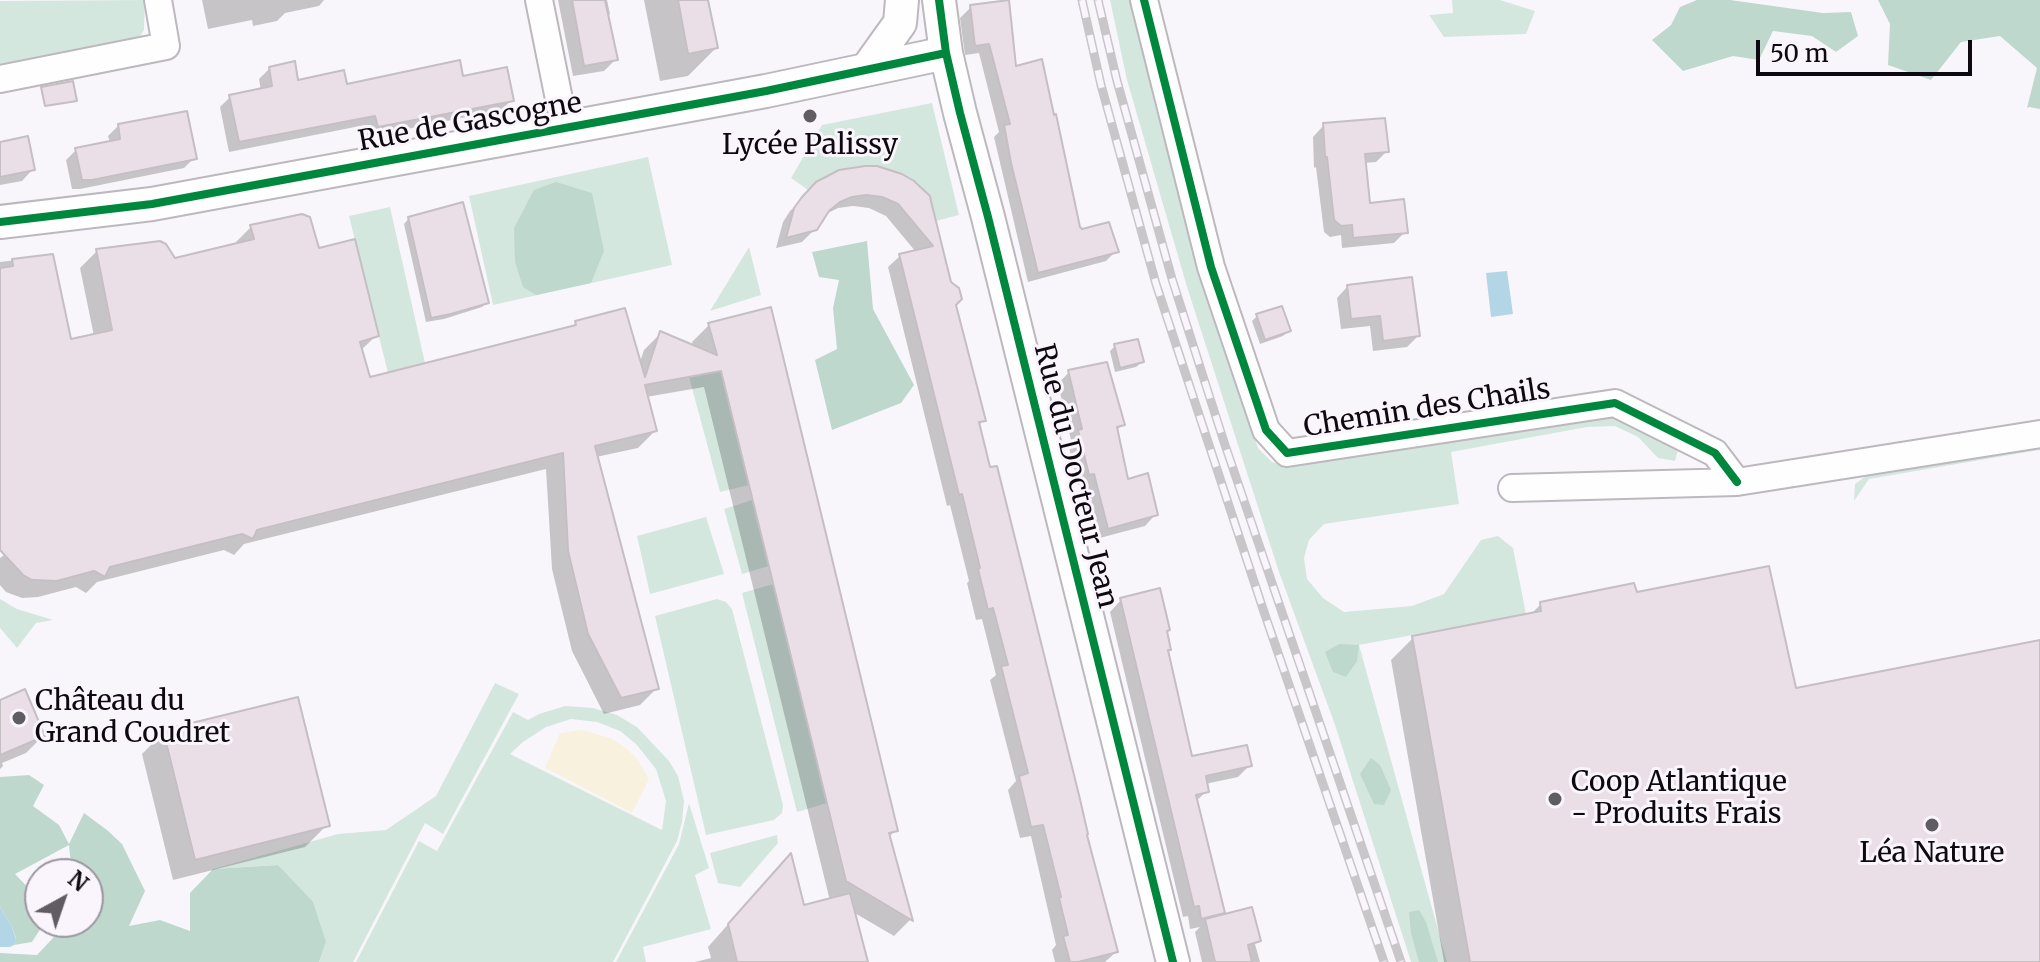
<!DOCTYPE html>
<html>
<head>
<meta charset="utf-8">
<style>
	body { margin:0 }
	#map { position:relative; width:2040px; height:962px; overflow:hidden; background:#f9f6fb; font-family:Merriweather,serif }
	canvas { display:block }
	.north { position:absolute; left:24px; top:858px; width:80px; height:80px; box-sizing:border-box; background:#faf4fd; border:2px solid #9c969e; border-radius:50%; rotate:40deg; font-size:22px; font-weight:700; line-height:32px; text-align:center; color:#0e0910 }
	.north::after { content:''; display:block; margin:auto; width:28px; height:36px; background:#605c62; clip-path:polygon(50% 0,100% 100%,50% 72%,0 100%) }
	.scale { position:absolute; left:1756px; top:40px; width:216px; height:36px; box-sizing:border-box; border:4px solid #0e0910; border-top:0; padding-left:10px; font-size:24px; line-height:28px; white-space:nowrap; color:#0e0910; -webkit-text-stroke:6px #faf4fd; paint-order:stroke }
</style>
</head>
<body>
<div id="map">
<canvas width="2040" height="962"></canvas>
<div class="north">N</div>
<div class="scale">50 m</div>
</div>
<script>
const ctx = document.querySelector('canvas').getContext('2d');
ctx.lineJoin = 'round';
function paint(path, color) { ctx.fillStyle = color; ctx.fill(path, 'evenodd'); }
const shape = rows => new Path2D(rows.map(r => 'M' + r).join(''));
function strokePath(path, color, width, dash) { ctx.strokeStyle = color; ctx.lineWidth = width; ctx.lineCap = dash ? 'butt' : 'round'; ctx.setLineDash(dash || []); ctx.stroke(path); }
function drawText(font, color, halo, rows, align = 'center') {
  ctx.font = font + ' Merriweather,serif'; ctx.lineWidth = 6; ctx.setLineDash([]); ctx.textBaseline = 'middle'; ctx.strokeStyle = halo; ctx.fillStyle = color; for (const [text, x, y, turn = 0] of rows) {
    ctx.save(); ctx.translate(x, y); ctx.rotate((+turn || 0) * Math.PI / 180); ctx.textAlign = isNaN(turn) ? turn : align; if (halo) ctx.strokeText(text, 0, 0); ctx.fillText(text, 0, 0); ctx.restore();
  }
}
paint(shape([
	[145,0,144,30,139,38,0,67,0,1],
	[1110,0,1133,0,1154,102,1196,259,1258,448,1272,462,1283,465,1605,415,1638,419,1665,437,1678,450,1675,461,1658,458,1638,437,1615,426,1587,427,1451,452,1459,504,1324,524,1309,540,1304,558,1307,579,1323,598,1344,612,1412,606,1444,594,1481,540,1498,536,1513,548,1526,614,1359,645,1447,962,1411,962,1335,725,1279,572,1187,287,1127,80],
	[1452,0,1500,0,1535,11,1526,34,1444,37,1429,15,1453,13],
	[932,103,959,215,936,221,930,196,914,181,902,174,877,166,865,166,839,170,816,182,808,190,791,178,822,125],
	[648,157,672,265,493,305,469,196],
	[390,207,425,363,388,373,349,216],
	[749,247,761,295,710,311],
	[721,371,749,485,720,492,689,377],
	[2040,446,2040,451,2039,450,1869,479,1854,501,1855,484,1876,469],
	[752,500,769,566,742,574,724,509],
	[706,517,724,574,650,594,637,536],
	[773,584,827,803,797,812,742,593],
	[0,599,17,609,53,620,36,623,17,648,0,628],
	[717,599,726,602,732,609,783,805,782,813,774,820,706,835,655,616],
	[495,683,519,694,443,834,425,823,353,962,319,962,326,942,278,865,213,869,338,834,386,830,436,796],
	[565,706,593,708,617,715,637,727,669,761,678,776,684,801,682,822,677,841,613,962,356,962,419,841,437,851,513,712,528,720,539,714],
	[571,719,597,722,620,731,636,744,656,769,666,801,662,830,510,754,523,742,546,727],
	[689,803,709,868,695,875,711,929,643,947,646,962,616,962,679,844],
	[777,835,778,843,740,887,718,883,710,853]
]), '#d4e7df');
paint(shape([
	[1697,0,1730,0,1823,13,1851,12,1858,36,1836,52,1812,36,1773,31,1759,60,1733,56,1683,71,1652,40,1671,25,1680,7],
	[1878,0,2040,0,2040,109,2029,107,2027,108,2037,68,2000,36,1961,42,1931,80,1888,65,1890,24],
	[556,182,592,193,604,251,591,283,536,295,523,287,515,262,514,228,534,190],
	[867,241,873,309,914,385,901,403,832,430,815,360,837,349,833,308,839,280,819,277,812,252],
	[1339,644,1359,645,1357,661,1346,677,1333,672,1325,652],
	[1371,758,1380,765,1391,790,1384,805,1374,804,1360,774],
	[29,775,44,785,33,806,59,825,69,844,84,813,107,830,122,844,145,891,129,926,160,920,190,931,190,893,213,869,278,865,313,902,326,942,319,962,0,962,0,953,37,955,68,922,88,922,88,874,74,874,71,865,69,845,15,874,40,900,40,922,45,922,32,942,14,945,16,938,12,927,0,907,0,777],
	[1419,910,1426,922,1438,962,1419,962,1411,933,1409,912]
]), '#bed8cd');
paint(shape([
	[582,730,610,738,626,748,638,760,649,779,632,813,545,768,560,733]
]), '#f8f1de');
paint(shape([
	[1507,271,1513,314,1491,317,1486,273],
	[0,907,12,927,16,939,14,945,10,947,0,947]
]), '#b3d6e7');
paint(shape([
	[202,0,324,0,319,6,285,13,277,21,253,26,252,20,208,29],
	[558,0,607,0,610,14,607,17,616,59,604,71,573,76],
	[644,0,706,0,716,48,688,76,660,81],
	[971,7,1014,68,1078,228,1116,251,1106,261,1028,282,994,137,999,132,979,53,965,55,960,18],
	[270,68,297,83,345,87,461,78,512,100,501,110,368,137,365,125,229,152,220,107,230,97,261,91,259,79],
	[1324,125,1387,151,1376,162,1364,163,1368,205,1405,232,1394,243,1342,248,1341,235,1330,237,1324,232,1316,167,1314,168,1313,137],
	[118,126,194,158,184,168,80,189,72,189,66,160,76,150,110,143,108,136],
	[0,144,33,169,22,181,0,185],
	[913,182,954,304,984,420,978,426,1116,952,1105,962,1055,962,1052,950,1056,945,1031,836,1020,838,1008,790,1016,781,990,680,996,675,982,619,976,620,967,583,969,581,950,505,947,506,888,267,900,256,916,252,886,216,869,208,853,206,838,208,826,214,815,229,802,242,776,248,783,222,790,211,818,184],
	[409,218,487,302,482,307,444,319,426,322,404,224],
	[251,227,317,251,377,335,360,351,368,380,571,328,576,323,639,365,644,350,661,333,694,347,692,342,709,325,896,830,888,838,910,920,894,936,853,912,866,962,695,962,711,958,708,947,770,877,802,908,830,901,704,387,646,397,655,431,638,448,596,457,657,688,640,705,604,714,572,651,552,569,546,469,244,544,234,555,224,550,97,582,86,593,76,587,38,597,22,598,6,592,0,585,0,558,4,555,26,549,0,542,0,262,51,256,69,341,94,336,80,268,97,251,174,260,234,244],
	[1348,286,1418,336,1407,347,1373,351,1370,326,1341,329,1337,298],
	[1257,316,1289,331,1283,336,1260,344,1252,321],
	[1115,346,1142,362,1136,367,1115,372,1110,351],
	[1069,372,1123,424,1116,431,1127,481,1156,514,1145,526,1096,539,1083,484,1078,485,1068,443,1071,440,1058,384],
	[1635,595,1794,691,2040,642,2040,962,1444,962,1391,660,1413,638,1529,616,1541,604],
	[1121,600,1165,633,1166,652,1191,759,1250,765,1238,777,1205,784,1207,791,1195,802,1223,912,1217,918,1259,940,1255,944,1260,962,1202,962,1195,932,1200,927,1190,929,1188,916,1183,917,1110,612],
	[0,702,43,736,26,753,2,763,3,766,0,769],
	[164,732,327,825,305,847,173,880,142,754]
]), '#0003');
const building = shape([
	[572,0,605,0,618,60,584,66,572,0],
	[678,0,708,0,718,48,688,54,678,0],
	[1009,0,1016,66,1042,59,1054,115,1056,114,1080,227,1082,229,1109,222,1119,252,1038,273,1011,163,1004,125,1010,124,989,44,975,46,970,5,1009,0],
	[460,60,463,76,507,67,514,101,378,127,375,116,239,142,229,95,272,86,269,67,295,61,298,80,344,70,347,84,460,60],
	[73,81,77,101,45,106,41,87,73,81],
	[187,111,197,159,92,180,82,180,75,148,120,139,118,124,187,111],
	[1385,118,1389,152,1365,154,1370,203,1404,199,1408,233,1353,238,1352,225,1341,226,1334,220,1327,157,1325,157,1323,123,1385,118],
	[28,136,35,170,0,177,0,142,28,136],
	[865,166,877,166,902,174,914,181,930,196,931,201,951,282,959,288,962,299,956,305,986,421,979,422,990,467,997,466,1079,795,1088,834,1087,835,1118,952,1078,962,1070,962,1063,936,1068,935,1059,898,1061,897,1043,825,1031,827,1019,776,1028,773,1001,666,1008,665,993,608,988,610,978,569,980,568,962,494,959,495,899,254,933,246,898,204,882,197,866,195,852,197,840,202,829,211,817,230,786,238,794,208,802,197,816,182,839,170,865,166],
	[463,202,489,303,451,314,431,318,408,217,463,202],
	[302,214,310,217,319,248,355,239,379,336,360,342,370,377,576,325,575,321,625,308,645,377,660,331,717,355,708,323,771,307,898,831,889,833,913,921,846,881,721,371,645,385,657,431,595,446,659,689,621,698,588,634,568,551,563,453,257,530,253,539,242,534,110,567,105,577,94,571,57,581,32,580,23,575,0,550,0,268,13,266,12,259,53,254,71,339,112,330,96,249,160,241,166,244,175,258,254,239,250,225,302,214],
	[1412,277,1420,336,1383,341,1380,316,1351,319,1347,285,1412,277],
	[1282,306,1291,331,1265,340,1256,314,1282,306],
	[1138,339,1144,362,1120,368,1114,344,1138,339],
	[1107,362,1125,425,1117,427,1128,479,1148,473,1158,515,1108,529,1094,474,1089,475,1078,430,1082,429,1068,370,1107,362],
	[1769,566,1796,688,2040,640,2040,962,1470,962,1412,636,1541,611,1540,602,1634,583,1637,592,1769,566],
	[1160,588,1170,630,1167,631,1171,650,1168,650,1192,756,1247,745,1252,766,1206,776,1209,792,1196,795,1225,913,1201,919,1199,906,1194,907,1120,598,1160,588],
	[25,689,45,736,0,755,0,700,25,689],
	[298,697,330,826,195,860,163,730,298,697],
	[791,853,804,905,850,893,868,962,737,962,728,924,791,853],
	[1252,907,1261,941,1248,945,1252,962,1215,962,1205,919,1252,907]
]);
paint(building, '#eadfe7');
strokePath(building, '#c5bec3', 2);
const minor = shape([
	[539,0,565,129],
	[1144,0,1211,267,1266,430,1287,453,1615,403,1715,453,1737,482],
	[0,79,166,46,158,0],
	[1512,488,1737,482,2040,434]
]);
const tertiary = shape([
	[939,0,946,53,960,113,988,217,1173,962],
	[867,69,900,23,902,0],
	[0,222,152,204,766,91,946,53]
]);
strokePath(minor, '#bcb8be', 30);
strokePath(tertiary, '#bcb8be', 36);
strokePath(minor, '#fefefe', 26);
strokePath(tertiary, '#fefefe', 32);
const rail = shape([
	[1082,0,1101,85,1156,284,1264,612,1384,962],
	[1098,0,1117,81,1172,279,1224,442,1401,962]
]);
strokePath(rail, '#c8c6c8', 9);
strokePath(rail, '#faf4fd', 6, [18]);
strokePath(shape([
	[939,0,946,53,960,113,988,217,1173,962],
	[1144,0,1211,267,1266,430,1287,453,1615,403,1715,453,1737,482],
	[0,222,152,204,766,91,946,53]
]), '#00873e', 8);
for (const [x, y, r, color] of [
	[810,116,8,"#605c62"],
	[19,718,8,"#605c62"],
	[1555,799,8,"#605c62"],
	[1932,825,8,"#605c62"]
]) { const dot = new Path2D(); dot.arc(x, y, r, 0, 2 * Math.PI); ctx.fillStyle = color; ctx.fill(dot); strokePath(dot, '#faf4fd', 3); }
drawText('28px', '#0e0910', '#faf4fd', [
	["Rue de Gascogne",470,123,-10],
	["Chemin des Chails",1427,409,-9],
	["Rue du Docteur Jean",1075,476,76]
]);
drawText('28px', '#0e0910', '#faf4fd', [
	["Lycée Palissy",810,146],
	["Château du",35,702,"left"],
	["Grand Coudret",35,734,"left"],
	["Coop Atlantique",1571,783,"left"],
	["- Produits Frais",1571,815,"left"],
	["Léa Nature",1932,854]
]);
</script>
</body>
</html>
